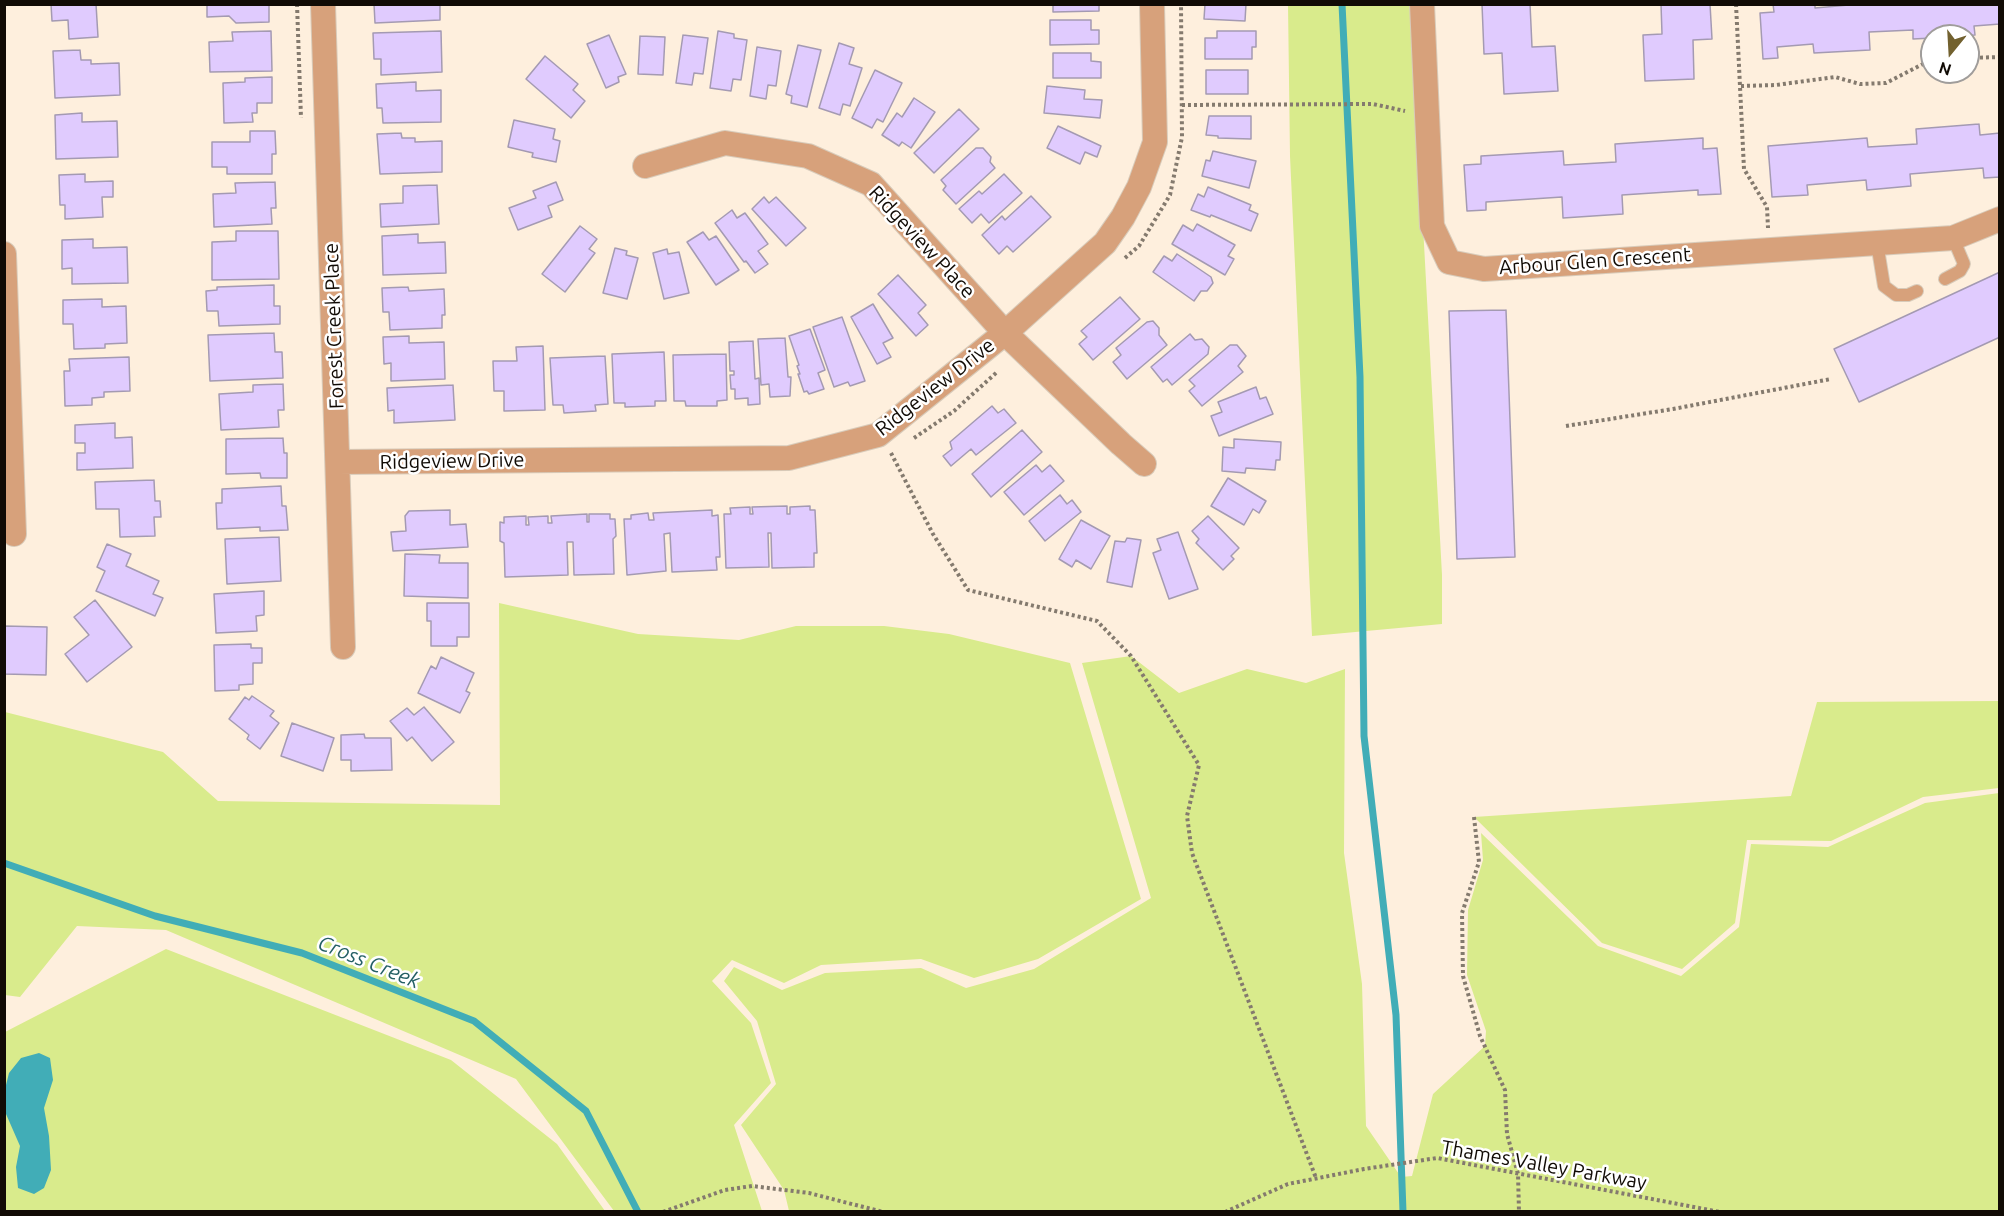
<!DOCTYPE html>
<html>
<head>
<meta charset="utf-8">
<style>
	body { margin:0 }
	#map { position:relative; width:2004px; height:1216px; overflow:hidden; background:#feefdd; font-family:Ubuntu,sans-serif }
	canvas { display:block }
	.frame { position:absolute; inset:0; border:6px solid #110b05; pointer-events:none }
	.north { position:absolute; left:1920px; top:24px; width:60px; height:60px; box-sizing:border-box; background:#fff; border:2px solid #a09d9b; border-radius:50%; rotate:198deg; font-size:16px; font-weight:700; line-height:24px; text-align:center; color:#110b05 }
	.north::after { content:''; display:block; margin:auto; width:21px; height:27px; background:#72612f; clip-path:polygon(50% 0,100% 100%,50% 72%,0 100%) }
</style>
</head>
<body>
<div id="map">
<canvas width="2004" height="1216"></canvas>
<div class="frame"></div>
<div class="north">N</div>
</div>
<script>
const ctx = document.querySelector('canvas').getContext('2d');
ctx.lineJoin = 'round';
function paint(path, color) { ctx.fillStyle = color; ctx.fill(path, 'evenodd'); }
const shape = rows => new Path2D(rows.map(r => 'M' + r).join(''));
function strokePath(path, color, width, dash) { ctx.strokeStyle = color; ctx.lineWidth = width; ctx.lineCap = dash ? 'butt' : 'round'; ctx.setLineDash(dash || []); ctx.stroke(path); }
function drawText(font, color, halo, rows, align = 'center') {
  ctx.font = font + ' Ubuntu,sans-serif'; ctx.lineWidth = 5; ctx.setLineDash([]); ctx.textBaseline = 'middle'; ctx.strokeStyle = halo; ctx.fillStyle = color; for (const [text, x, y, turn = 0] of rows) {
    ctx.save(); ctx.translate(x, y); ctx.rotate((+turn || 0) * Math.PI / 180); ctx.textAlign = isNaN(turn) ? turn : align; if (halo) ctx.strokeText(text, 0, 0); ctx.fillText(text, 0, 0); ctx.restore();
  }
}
paint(shape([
	[1288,5,1411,5,1442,575,1442,624,1312,636,1290,156],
	[499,603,638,634,739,640,796,626,884,626,949,634,1070,663,1141,899,1038,959,974,978,921,959,821,965,784,983,732,960,712,981,751,1023,771,1083,734,1125,762,1211,614,1211,516,1079,166,930,77,926,20,997,5,995,5,712,163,752,218,801,500,805],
	[1131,656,1179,693,1247,669,1306,683,1345,669,1344,853,1362,984,1366,1126,1401,1177,1412,1176,1433,1094,1485,1046,1486,1031,1467,975,1468,910,1483,860,1481,833,1598,946,1681,976,1739,927,1751,844,1828,847,1925,803,1999,793,1999,1211,789,1211,784,1190,741,1125,776,1084,757,1021,724,981,734,967,782,990,825,973,921,968,966,988,1034,969,1151,898,1082,663],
	[1999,701,1999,788,1923,797,1831,841,1747,840,1735,923,1682,969,1602,943,1474,817,1791,796,1817,702],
	[166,949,451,1060,557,1144,605,1211,5,1212,5,1032]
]), '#d9eb8c');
paint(shape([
	[39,1053,50,1058,53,1080,44,1108,49,1136,51,1170,44,1188,34,1194,18,1188,16,1167,20,1146,6,1114,4,1093,9,1073,21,1058]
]), '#41adb7');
strokePath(shape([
	[1342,4,1360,377,1364,736,1396,1015,1403,1212],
	[4,863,155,916,302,953,474,1021,586,1111,638,1212]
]), '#41adb7', 7);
const building = shape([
	[51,4,96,4,98,37,69,39,68,20,52,21,51,4],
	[207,4,269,4,269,22,236,23,229,16,207,17,207,4],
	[374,4,440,4,440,20,375,23,374,4],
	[1053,4,1099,4,1099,11,1053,12,1053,4],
	[1205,4,1246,4,1245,21,1204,19,1205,4],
	[1482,4,1530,4,1532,47,1555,46,1558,91,1504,94,1502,53,1484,54,1482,4],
	[1661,4,1710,4,1712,39,1693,40,1694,79,1645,81,1643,35,1662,34,1661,4],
	[1773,4,1815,4,1815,8,1860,4,2000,4,2000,24,1974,26,1975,35,1932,36,1932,38,1913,39,1913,30,1869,32,1870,50,1814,53,1813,44,1777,47,1778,58,1763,59,1760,13,1774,12,1773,4],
	[1050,20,1091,20,1091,30,1099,30,1099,44,1050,45,1050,20],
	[271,31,272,71,210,72,209,42,233,41,232,32,271,31],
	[441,31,442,72,381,75,381,59,374,59,373,33,441,31],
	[718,31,734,34,734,38,747,40,741,80,733,79,731,91,710,88,718,31],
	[1217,31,1256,31,1256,47,1252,47,1252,59,1205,59,1205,38,1217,38,1217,31],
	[609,35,626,74,618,77,619,82,606,88,587,44,609,35],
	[683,35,708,38,703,74,694,73,692,85,676,83,683,35],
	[640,36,665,37,663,75,638,74,640,36],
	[839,43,854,48,849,64,862,68,850,106,843,104,840,115,819,108,839,43],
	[798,45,821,50,807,107,791,103,792,96,786,94,798,45],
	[757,47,781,51,776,86,768,85,766,99,750,96,757,47],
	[80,50,81,60,91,60,91,64,119,63,120,95,55,98,53,51,80,50],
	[1053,53,1091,53,1091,61,1101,62,1101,78,1053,78,1053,53],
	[545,56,578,84,573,90,585,101,571,118,526,79,545,56],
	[875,70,902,83,883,122,877,119,872,128,852,118,875,70],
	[1206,70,1248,70,1248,94,1206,94,1206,70],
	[272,77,272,103,257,103,257,113,252,113,253,122,224,123,223,83,245,82,245,78,272,77],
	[416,82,416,91,441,90,441,122,383,123,382,108,377,108,376,84,416,82],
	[1047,86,1085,90,1084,99,1102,100,1100,118,1044,113,1047,86],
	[914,98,935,112,911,148,902,142,899,146,882,135,897,113,902,117,914,98],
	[959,109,979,129,934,173,914,153,959,109],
	[82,113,82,122,117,121,118,157,56,159,55,115,82,113],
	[1209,116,1251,116,1251,139,1218,138,1218,136,1206,135,1209,116],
	[514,120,555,129,553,139,560,141,556,162,532,157,533,153,508,147,514,120],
	[1979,124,1980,135,2000,133,2000,177,1984,178,1983,168,1910,174,1911,186,1867,190,1866,180,1807,185,1808,195,1772,197,1768,146,1867,138,1868,147,1917,144,1916,129,1979,124],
	[1058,126,1101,146,1097,157,1085,152,1080,164,1047,148,1058,126],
	[250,131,275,131,276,154,272,154,272,174,227,174,227,167,212,167,212,142,250,142,250,131],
	[401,133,402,138,415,138,415,142,442,141,442,172,380,174,377,134,401,133],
	[1703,138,1703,149,1717,148,1721,194,1698,195,1698,190,1622,195,1623,214,1563,218,1562,197,1486,202,1486,210,1467,211,1464,165,1481,164,1481,156,1563,151,1564,165,1616,162,1615,144,1703,138],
	[976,148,983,148,991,157,990,162,995,168,956,204,943,190,946,186,941,180,976,148],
	[1213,151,1256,161,1249,188,1202,176,1206,160,1210,161,1213,151],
	[85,174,85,182,113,181,113,197,102,197,103,217,65,219,65,205,60,205,59,175,85,174],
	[1004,174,1022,193,989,223,981,214,972,223,959,209,979,191,982,194,1004,174],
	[275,182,276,208,271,208,272,224,214,227,213,194,236,193,235,183,275,182],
	[556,182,563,200,548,206,552,217,518,230,509,208,536,198,533,191,556,182],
	[437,185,439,224,381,227,380,204,403,203,403,186,437,185],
	[1208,187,1251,205,1249,210,1258,214,1251,231,1211,215,1210,217,1191,210,1198,194,1204,197,1208,187],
	[1031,196,1051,217,1013,252,1007,246,999,254,982,235,1002,216,1005,220,1031,196],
	[764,197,769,203,776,197,806,228,786,246,752,209,764,197],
	[732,210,737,218,745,213,768,244,758,251,768,264,755,273,746,261,744,262,715,223,732,210],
	[1197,224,1235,245,1228,256,1234,259,1225,275,1172,244,1183,225,1193,231,1197,224],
	[580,226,597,239,589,249,595,253,565,292,542,274,580,226],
	[236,231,278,231,279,279,212,280,212,242,236,241,236,231],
	[703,232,709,240,716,236,739,270,716,285,687,242,703,232],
	[418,234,418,243,445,242,446,273,383,275,382,236,418,234],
	[93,239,93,248,127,247,128,283,72,284,72,268,62,269,62,240,93,239],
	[615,248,627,251,626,255,638,258,627,299,603,293,615,248],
	[667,249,668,254,679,252,689,293,664,299,653,253,667,249],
	[1177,254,1211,277,1213,283,1207,291,1201,291,1194,301,1153,272,1164,256,1172,261,1177,254],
	[2000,272,2000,337,1859,402,1834,349,2000,272],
	[898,275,926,305,918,313,928,325,916,336,878,294,898,275],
	[274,285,274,306,280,306,280,324,219,326,218,311,207,311,206,291,217,290,217,287,274,285],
	[408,287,409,291,444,289,445,315,442,315,442,328,390,330,389,312,383,312,382,288,408,287],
	[1120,297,1140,319,1093,360,1079,344,1087,337,1081,331,1120,297],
	[102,299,102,307,126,306,127,343,105,344,105,348,74,349,73,324,63,324,63,300,102,299],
	[873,304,893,338,883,343,891,357,877,364,851,317,873,304],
	[1506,310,1515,557,1457,559,1449,311,1506,310],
	[842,317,865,381,850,386,848,382,834,387,813,327,842,317],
	[1153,321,1159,328,1159,335,1167,345,1127,379,1113,362,1121,355,1116,348,1147,322,1153,321],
	[810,329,825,370,818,373,824,389,809,394,807,391,804,392,798,374,800,374,797,366,799,365,789,336,810,329],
	[274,333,275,352,282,352,283,378,210,381,208,335,274,333],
	[1190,334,1195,340,1202,339,1209,347,1208,354,1172,385,1167,379,1163,382,1151,367,1190,334],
	[409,336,409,343,444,342,445,379,391,381,391,363,384,364,383,337,409,336],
	[785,338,788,377,791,377,790,396,770,397,769,384,761,385,758,339,785,338],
	[753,341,755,379,759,378,760,404,748,405,748,398,735,399,735,389,731,389,730,375,734,375,734,371,730,371,729,342,753,341],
	[1230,345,1237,345,1246,356,1238,366,1243,372,1202,406,1189,391,1195,386,1189,380,1230,345],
	[543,346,545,410,504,411,504,391,494,391,493,361,517,361,516,347,543,346],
	[664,352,666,401,655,401,655,406,625,407,625,403,614,403,612,354,664,352],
	[726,354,727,400,717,401,717,406,686,406,685,401,674,401,673,355,726,354],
	[605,356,608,404,595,405,596,411,564,413,563,405,553,405,550,358,605,356],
	[129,357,130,391,104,392,104,397,92,398,92,405,65,406,64,371,70,371,69,359,129,357],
	[283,384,284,410,278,410,279,427,221,430,219,394,253,392,253,385,283,384],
	[453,385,455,420,394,423,394,410,388,411,387,388,453,385],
	[1256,387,1260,399,1266,397,1273,414,1219,436,1211,416,1222,412,1218,402,1256,387],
	[992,406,998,413,1004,409,1016,423,976,455,971,449,951,466,943,456,952,449,950,442,992,406],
	[115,423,115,438,132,437,133,468,77,470,77,453,85,453,85,443,75,443,75,425,115,423],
	[1022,430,1042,452,991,497,972,474,1022,430],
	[283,438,284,453,287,453,287,478,261,478,260,473,226,474,226,439,283,438],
	[1234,439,1281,442,1280,460,1276,460,1275,470,1246,468,1245,473,1222,471,1223,447,1234,448,1234,439],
	[1036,465,1042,472,1050,465,1064,481,1024,515,1004,492,1036,465],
	[1228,478,1266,501,1259,513,1253,509,1244,525,1211,506,1228,478],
	[154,480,155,501,160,501,161,517,154,517,155,536,120,537,119,509,96,509,95,482,154,480],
	[281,486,282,506,286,506,288,530,260,531,260,527,217,529,216,503,222,503,222,489,281,486],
	[1060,495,1067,504,1072,500,1081,512,1045,541,1029,521,1060,495],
	[787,506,787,514,790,514,790,507,810,506,810,510,815,510,817,553,814,553,814,567,772,568,771,533,768,533,769,567,726,568,724,514,731,514,730,508,750,507,750,514,753,514,752,507,787,506],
	[450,510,450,525,466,524,468,547,393,551,391,532,406,531,405,516,409,511,450,510],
	[712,510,712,516,718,515,720,557,716,557,717,570,672,572,670,533,664,534,666,571,627,575,624,519,631,519,631,515,648,513,649,520,654,520,653,513,712,510],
	[587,514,587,522,589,522,589,514,610,514,610,519,615,519,616,536,613,539,614,574,574,575,573,542,567,542,568,575,505,577,504,543,500,541,500,522,504,523,504,517,526,516,526,525,529,525,528,517,548,516,548,523,552,523,551,516,587,514],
	[1208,516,1239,548,1231,556,1234,559,1223,570,1196,543,1199,539,1192,531,1208,516],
	[1081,520,1110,536,1091,569,1076,560,1072,567,1059,559,1081,520],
	[1178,532,1198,589,1169,599,1153,553,1161,550,1157,539,1178,532],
	[279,537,281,581,227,584,225,539,279,537],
	[1127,538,1141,540,1132,587,1107,582,1115,541,1125,542,1127,538],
	[107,544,131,554,126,566,159,581,153,594,163,598,155,616,96,591,105,571,97,567,107,544],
	[405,554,440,555,439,563,468,563,468,598,404,596,405,554],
	[264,591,264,615,256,616,257,631,216,633,214,594,264,591],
	[95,600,132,647,87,682,65,654,89,635,74,617,95,600],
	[427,603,469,603,469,637,457,637,457,646,431,646,431,621,427,621,427,603],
	[4,626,47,627,46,675,4,674,4,626],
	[251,644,251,648,262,648,262,663,253,663,253,684,239,685,239,690,215,691,214,645,251,644],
	[441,657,474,673,466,691,470,693,460,713,418,693,431,666,436,669,441,657],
	[252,696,274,711,270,716,279,723,260,749,247,739,249,735,229,719,245,697,249,700,252,696],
	[424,707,454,742,432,761,412,737,407,741,390,721,407,708,414,715,424,707],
	[292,723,334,738,323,771,281,756,292,723],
	[364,734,365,738,391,738,392,770,351,771,351,760,341,760,341,735,364,734]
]);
paint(building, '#e0cbfe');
strokePath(building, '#a49ab2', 1.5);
const service = shape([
	[1877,243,1884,286,1896,295,1908,295,1917,291],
	[1945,279,1960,271,1964,264,1953,238]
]);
const minor = shape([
	[323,4,343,647],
	[1422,4,1432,226,1449,262,1484,269,1953,238,2000,219],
	[645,166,725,143,808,156,871,184,1005,333,1121,444,1144,464],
	[4,254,14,534],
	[338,462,789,458,878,435,1005,333,1105,243,1123,217,1139,187,1155,142,1152,4]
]);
strokePath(service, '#d8cbba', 14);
strokePath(minor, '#d8cbba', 26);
strokePath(shape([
	[297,4,301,118],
	[1736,4,1744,169,1767,207,1768,228],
	[1968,58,2000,57],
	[1741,86,1776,85,1835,77,1860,84,1886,83,1923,64,1932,65],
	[1182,105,1373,104,1405,111],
	[1125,258,1139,246,1170,195,1182,137,1181,4],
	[1566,426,1673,409,1831,379],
	[914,438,954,411,997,372],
	[891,453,933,534,968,590,1097,621,1131,656,1199,765,1187,816,1192,853,1316,1178],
	[1474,817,1479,862,1462,913,1463,976,1480,1036,1505,1090,1507,1134,1518,1174,1519,1212],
	[663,1212,725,1190,752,1186,809,1193,883,1212],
	[1225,1212,1288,1184,1364,1169,1437,1158,1720,1212]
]), '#847a6e', 4, [3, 3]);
strokePath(service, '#d7a17b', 12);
strokePath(minor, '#d7a17b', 24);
drawText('20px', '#110b05', '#fff', [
	["Ridgeview Place",922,242,47],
	["Arbour Glen Crescent",1595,261,-4],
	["Forest Creek Place",334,326,-92],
	["Ridgeview Drive",935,387,-38],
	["Ridgeview Drive",452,461,-1],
	["Thames Valley Parkway",1544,1165,10]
]);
drawText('italic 21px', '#256065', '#fff', [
	["Cross Creek",369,962,22]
]);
</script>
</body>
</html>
